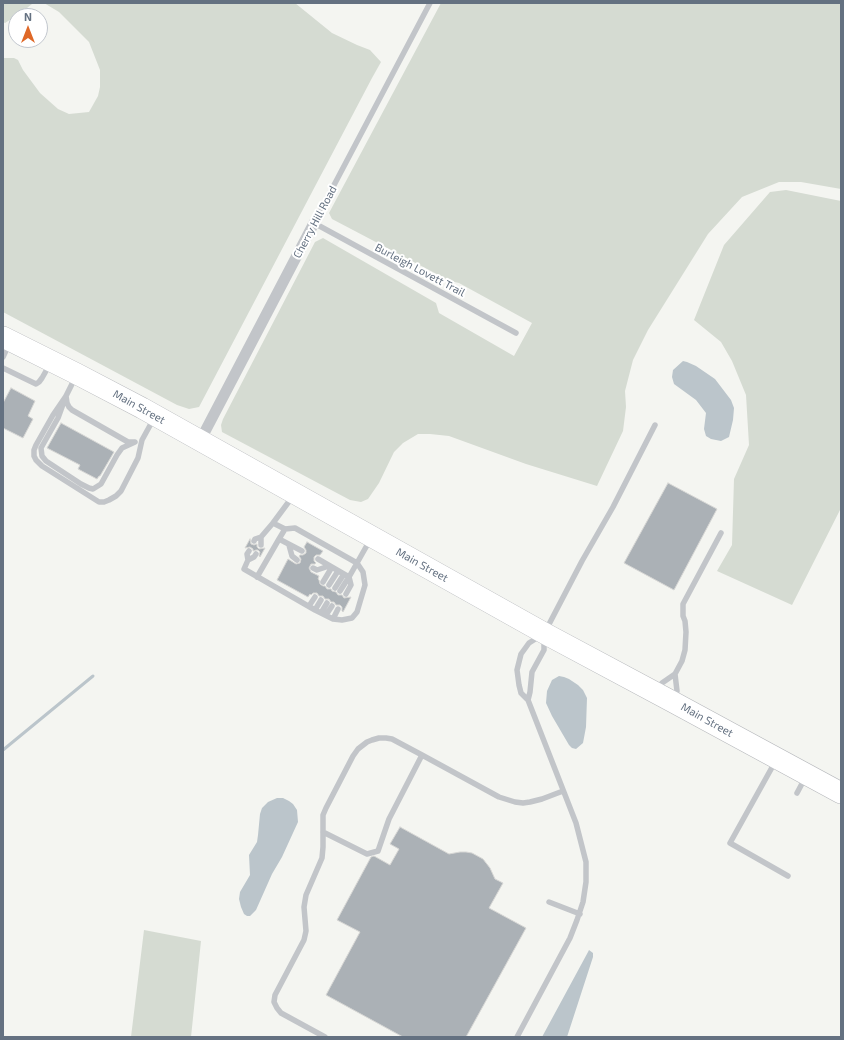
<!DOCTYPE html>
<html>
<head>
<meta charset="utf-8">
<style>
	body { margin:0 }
	#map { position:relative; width:844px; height:1040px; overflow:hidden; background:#f4f5f1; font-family:"Exo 2",sans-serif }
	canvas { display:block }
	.frame { position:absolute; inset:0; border:4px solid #647181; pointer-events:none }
	.north { position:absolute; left:8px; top:8px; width:40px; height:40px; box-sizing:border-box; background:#fff; border:1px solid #c1c6cd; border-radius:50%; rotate:0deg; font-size:11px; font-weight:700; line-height:16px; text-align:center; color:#647181 }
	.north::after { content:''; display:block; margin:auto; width:14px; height:18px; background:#df6827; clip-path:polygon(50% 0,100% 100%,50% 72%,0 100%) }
</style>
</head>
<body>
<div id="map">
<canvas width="844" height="1040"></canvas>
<div class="frame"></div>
<div class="north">N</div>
</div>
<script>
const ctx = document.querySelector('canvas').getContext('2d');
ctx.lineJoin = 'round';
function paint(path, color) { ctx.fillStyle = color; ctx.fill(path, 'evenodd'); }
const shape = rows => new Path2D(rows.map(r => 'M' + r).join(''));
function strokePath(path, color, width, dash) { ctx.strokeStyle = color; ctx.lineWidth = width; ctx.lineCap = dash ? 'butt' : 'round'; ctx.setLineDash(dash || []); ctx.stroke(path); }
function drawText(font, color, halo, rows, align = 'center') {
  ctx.font = font + ' "Exo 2",sans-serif'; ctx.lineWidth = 4; ctx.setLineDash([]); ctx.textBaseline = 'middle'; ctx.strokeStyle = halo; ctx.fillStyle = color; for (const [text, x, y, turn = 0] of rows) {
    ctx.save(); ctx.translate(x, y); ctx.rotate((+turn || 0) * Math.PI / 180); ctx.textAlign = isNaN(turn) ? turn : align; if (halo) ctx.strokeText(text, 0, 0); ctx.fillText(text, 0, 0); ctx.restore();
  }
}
paint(shape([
	[3,3,34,3,32,4,22,12,5,23,3,22],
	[44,3,295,3,332,33,357,45,370,50,381,62,372,78,199,407,189,409,177,405,3,312,3,59,4,58,14,58,18,60,23,70,40,93,58,109,69,114,89,112,98,96,100,87,100,70,89,42,59,12],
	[441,3,841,3,841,189,801,182,779,182,742,197,708,234,648,330,633,360,625,391,626,407,623,431,597,486,526,464,449,436,430,434,418,434,403,443,394,452,379,483,368,499,361,502,350,500,222,432,221,425,223,419,315,242,323,238,436,303,439,313,514,356,532,323,459,283,450,281,332,219,329,213],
	[786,190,841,201,841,508,792,605,717,571,732,545,734,479,749,445,746,395,732,361,721,342,694,320,724,245,770,192],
	[144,930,201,941,191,1037,131,1037]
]), '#d5dbd2');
paint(shape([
	[683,361,687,362,696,366,715,379,731,400,734,408,733,420,729,437,721,441,711,439,706,436,704,429,706,413,696,400,674,384,672,377,673,370],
	[559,676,564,677,569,679,578,685,583,690,587,698,586,727,583,743,576,749,572,748,569,745,552,716,546,703,547,691,552,680],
	[277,798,283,798,289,801,293,804,297,810,298,822,282,857,272,874,256,910,250,916,247,916,244,914,241,907,239,899,240,892,250,875,249,855,257,842,258,835,260,814,262,808,268,802],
	[589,950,593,953,593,957,567,1037,542,1037,588,952]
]), '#bbc5cb');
strokePath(shape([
	[3,750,93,676]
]), '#bbc5cb', 3);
const building = shape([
	[11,388,35,401,28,416,33,419,23,438,3,428,3,403,11,388],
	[61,423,114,452,100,476,99,476,97,479,78,469,80,465,47,448,61,423],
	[668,483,717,509,674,590,624,563,668,483],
	[250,539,251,544,254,545,257,544,257,547,259,549,265,548,260,557,259,556,260,552,258,550,256,550,253,551,253,549,250,547,245,548,250,539],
	[307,542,323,551,320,555,316,555,314,557,314,561,316,563,315,564,311,564,309,568,311,572,319,576,318,579,319,580,320,584,323,586,325,586,327,589,331,589,332,591,336,592,338,595,342,595,344,598,351,597,343,612,342,611,342,607,340,605,336,605,334,602,331,602,329,599,325,599,323,596,319,596,317,593,313,593,311,595,310,594,308,597,277,580,288,559,296,564,300,563,301,559,299,556,300,555,303,555,306,553,306,550,304,547,307,542],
	[400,827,449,854,460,852,466,852,472,853,483,859,490,868,495,879,503,883,489,908,526,928,466,1037,403,1037,326,995,360,932,337,920,371,857,374,856,390,865,399,849,390,844,400,827]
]);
paint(building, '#abb1b6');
strokePath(building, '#d6d6d4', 1);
const highway = shape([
	[3,337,77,374,142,408,544,633,673,702,841,793]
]);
strokePath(highway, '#b5b7bb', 22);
strokePath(shape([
	[430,3,314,223,516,333],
	[3,357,9,344],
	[3,368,36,384,39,382,42,378,50,364],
	[76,376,66,396,58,418,41,448,42,456,46,461,81,484,89,488,93,489,101,484,117,455,122,448,135,442],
	[66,396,53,415,36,445,34,450,34,456,36,460,42,466,99,502,104,502,109,500,116,496,121,491,138,458,142,440,153,420],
	[66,396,67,403,69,407,72,410,128,442,134,442],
	[293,496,273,523,285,529,295,528,357,563,370,540],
	[285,529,279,539,302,551],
	[254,541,255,539,261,537,273,523],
	[261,545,261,537],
	[289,545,292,556,297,560],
	[249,551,247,554,248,560,244,569,315,610,333,619,342,620,352,618,357,612,365,585,363,572,357,563,349,577,318,559],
	[248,560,254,557,256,554],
	[313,568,317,570,329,566],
	[257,577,279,539],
	[323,582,332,567],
	[329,585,338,571],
	[335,588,344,574],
	[340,591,349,577],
	[346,594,351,585,349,577],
	[309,606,315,597],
	[315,610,321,600],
	[321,613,327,603],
	[326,615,332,606],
	[333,619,338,609],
	[546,630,582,561,613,507,655,425],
	[659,689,662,683,675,674,682,661,685,650,686,632,685,621,683,616,683,604,721,533],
	[675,698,677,691,675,674],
	[528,700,530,692,532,672,544,650,544,638],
	[775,762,730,843,788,876],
	[797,793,805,778],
	[323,832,367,854,378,851,389,819,422,755],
	[549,902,580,914],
	[325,1037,281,1013,277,1008,274,1002,275,995,304,940,306,931,304,907,306,895,322,858,323,847,323,815,326,808,353,756,358,749,367,742,372,740,379,738,386,738,392,739,422,755,499,797,515,802,523,803,530,802,542,799,563,791],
	[517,1037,570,938,577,920,583,902,586,882,586,862,576,823,528,700,521,693,519,685,517,670,521,654,529,643,540,636]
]), '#c2c5c9', 5.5);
strokePath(shape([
	[200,441,314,223]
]), '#c2c5c9', 11);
strokePath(highway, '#fff', 21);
drawText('11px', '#647181', '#fff', [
	["Cherry Hill Road",315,222,-62],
	["Burleigh Lovett Trail",420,270,28],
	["Main Street",139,407,29],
	["Main Street",422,565,29],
	["Main Street",707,720,29]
]);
</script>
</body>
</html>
